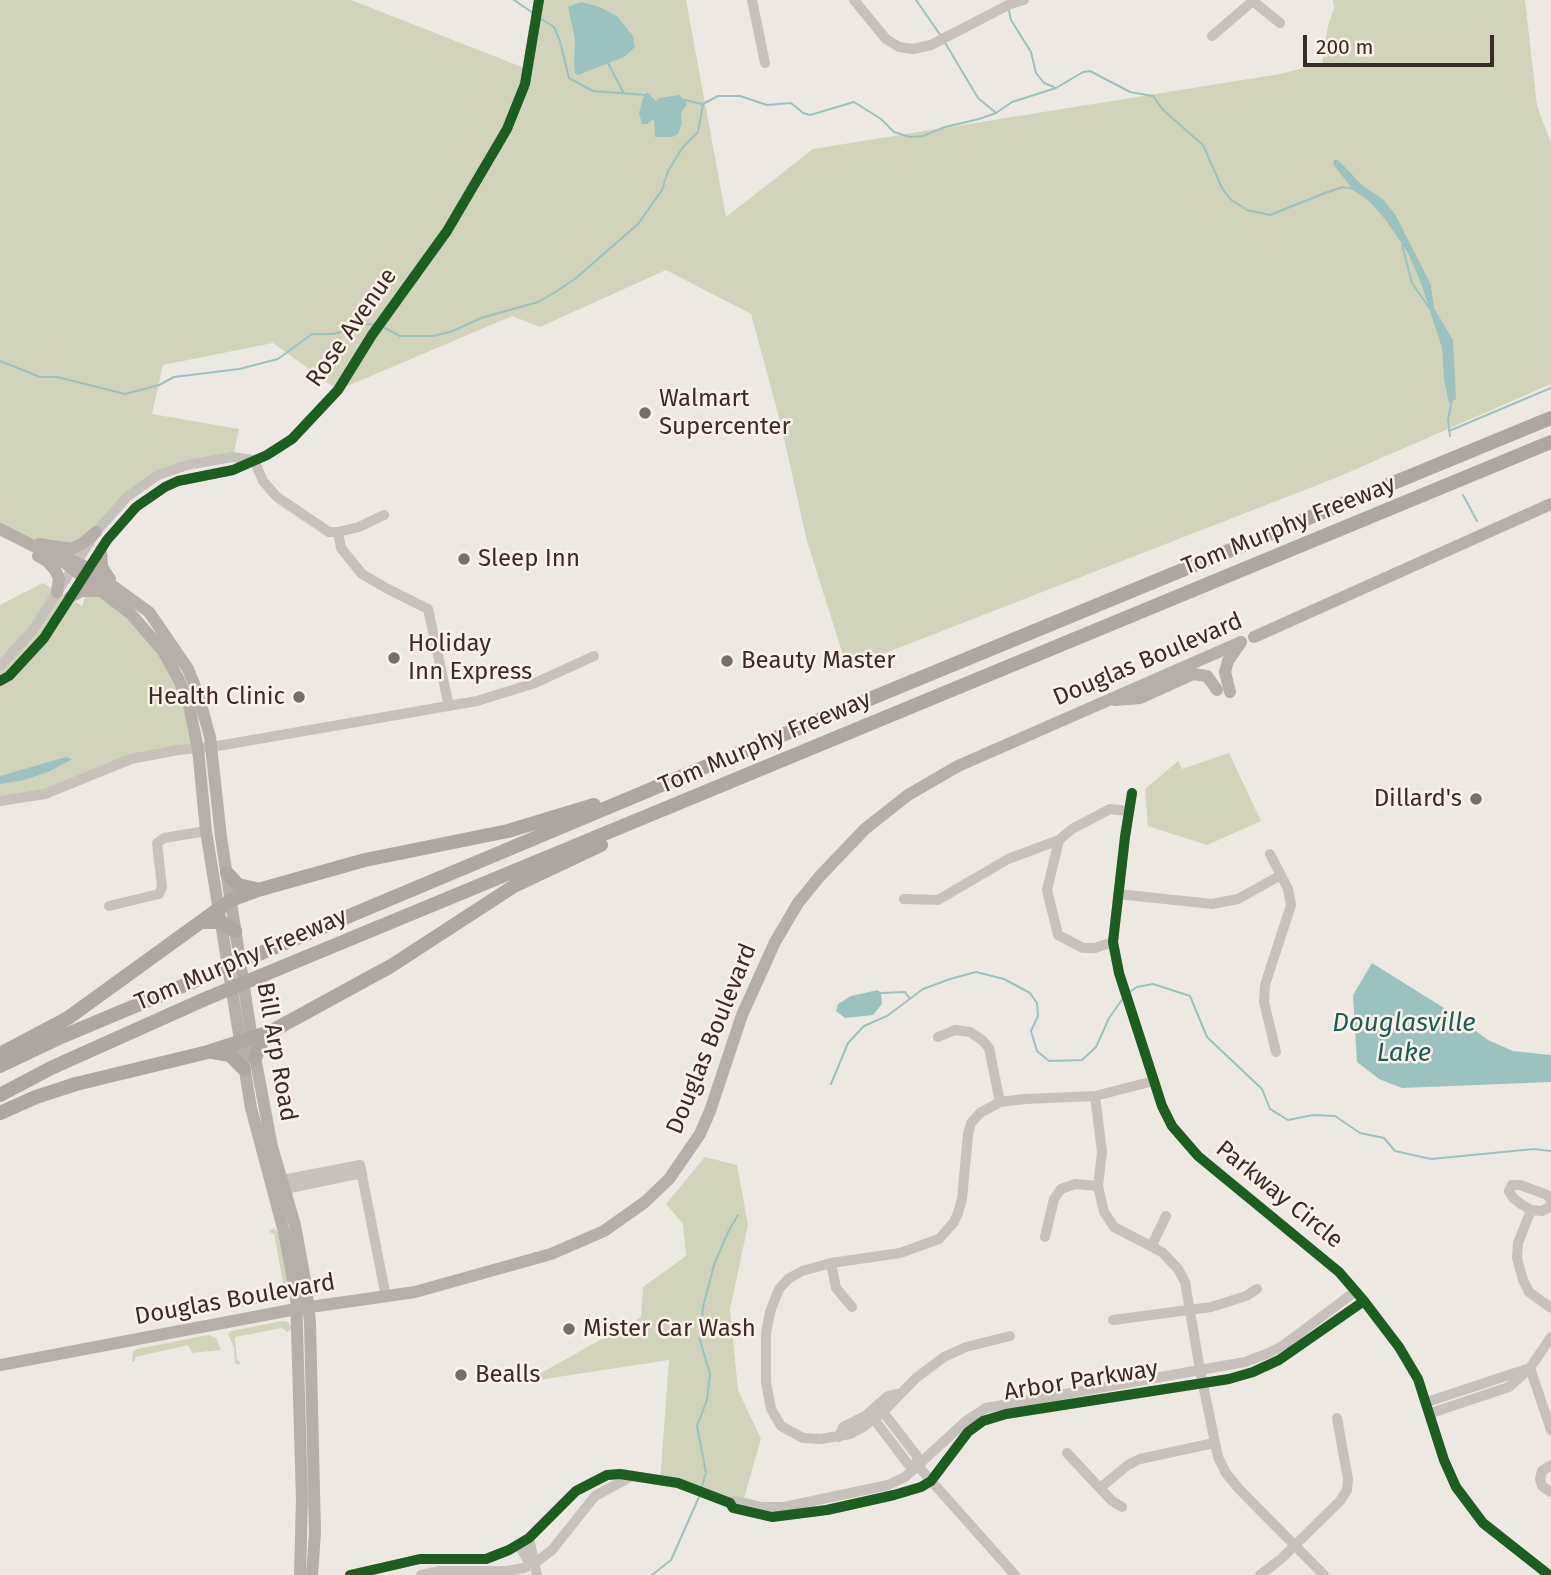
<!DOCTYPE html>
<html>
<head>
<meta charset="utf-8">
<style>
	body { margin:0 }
	#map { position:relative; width:1551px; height:1575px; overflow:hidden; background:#eee8e2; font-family:"Fira Sans",sans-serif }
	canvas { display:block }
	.scale { position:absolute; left:1303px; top:35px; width:191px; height:32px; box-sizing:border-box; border:4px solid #392c28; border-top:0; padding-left:9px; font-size:21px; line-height:24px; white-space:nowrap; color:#392c28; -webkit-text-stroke:5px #fbf1e9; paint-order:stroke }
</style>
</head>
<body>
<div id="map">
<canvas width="1551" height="1575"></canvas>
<div class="scale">200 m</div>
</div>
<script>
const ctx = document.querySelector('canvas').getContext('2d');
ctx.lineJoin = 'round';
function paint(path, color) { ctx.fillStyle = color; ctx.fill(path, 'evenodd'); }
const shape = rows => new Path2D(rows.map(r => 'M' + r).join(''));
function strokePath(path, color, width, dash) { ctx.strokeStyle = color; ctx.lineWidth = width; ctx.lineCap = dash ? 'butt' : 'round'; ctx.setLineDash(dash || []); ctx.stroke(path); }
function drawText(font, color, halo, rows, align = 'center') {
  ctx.font = font + ' "Fira Sans",sans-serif'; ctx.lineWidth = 5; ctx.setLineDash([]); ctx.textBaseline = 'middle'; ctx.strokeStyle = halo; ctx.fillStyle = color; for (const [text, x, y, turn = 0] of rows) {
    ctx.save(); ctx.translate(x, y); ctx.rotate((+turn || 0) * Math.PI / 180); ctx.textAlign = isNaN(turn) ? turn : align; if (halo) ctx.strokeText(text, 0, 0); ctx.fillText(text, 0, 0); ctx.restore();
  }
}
paint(shape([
	[0,0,351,0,527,69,539,0,686,0,726,217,813,149,1280,74,1322,63,1328,26,1334,8,1333,0,1525,0,1537,106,1551,143,1551,384,1338,477,847,668,807,541,780,421,751,314,666,270,540,327,512,316,338,390,273,343,163,365,152,414,239,429,233,457,187,465,127,497,77,563,0,529],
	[92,576,158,635,196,704,201,746,131,759,45,794,0,801,0,605,43,583,82,606],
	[1229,753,1261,821,1207,845,1148,826,1145,789,1178,761,1182,769],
	[705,1157,737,1165,748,1225,730,1309,738,1390,761,1439,740,1512,673,1485,660,1482,669,1360,525,1382,641,1317,643,1287,686,1256,683,1224,666,1204],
	[273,1228,277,1231,280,1237,290,1293,289,1297,243,1307,239,1305,238,1298,241,1304,276,1297,276,1289,284,1287,274,1234,269,1232],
	[283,1321,288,1322,293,1329,287,1332,282,1328,235,1337,237,1360,241,1362,238,1365,235,1363,234,1348,228,1334,231,1331],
	[208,1335,216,1338,221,1350,192,1353,188,1345,136,1357,134,1362,132,1361,133,1352,137,1349]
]), '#d1d4bb');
paint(shape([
	[581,2,597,6,617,16,633,36,635,47,624,57,578,75,575,73,574,66,575,39,568,7],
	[647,92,656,101,659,98,679,95,685,100,687,104,681,113,682,123,678,134,672,137,655,137,654,119,647,124,642,124,639,113,643,98],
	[1334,160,1338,160,1363,186,1383,199,1396,216,1431,285,1434,308,1453,340,1456,399,1449,403,1444,380,1442,348,1422,286,1408,253,1385,219,1368,200,1354,191,1333,164],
	[66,757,72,759,48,772,24,780,0,784,0,776],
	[1372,963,1452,1013,1488,1040,1513,1051,1551,1055,1551,1082,1402,1088,1379,1079,1357,1062,1353,995],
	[878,990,881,993,882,1004,873,1015,845,1018,836,1011,838,1004,851,996]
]), '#9cc2c0');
strokePath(shape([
	[514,0,533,13],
	[916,0,941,36],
	[1009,11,1011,20,1031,52,1036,73,1044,83,1054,87],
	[540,18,554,27,560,41,569,78,593,91,645,95],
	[944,41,978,98,995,112],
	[608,63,623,92],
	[685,100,702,104],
	[1402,245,1412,283,1430,309],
	[383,327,400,336,433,336,453,331,481,318,538,302,557,291,576,278,638,224,662,190,668,171,683,147,698,132,703,104,718,96,740,96,767,105,791,103,803,113,810,115,854,102,881,119,894,132,910,137,923,136,945,127,979,119,996,113,1012,102,1056,88,1083,72,1090,71,1130,92,1153,96,1163,110,1203,145,1222,188,1230,199,1247,210,1270,215,1325,193,1343,187,1354,189],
	[0,361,40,377,57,377,125,394,159,385,174,377,239,369,278,359,312,334,333,334,369,324,374,325],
	[1449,431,1551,388],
	[1450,436,1448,420,1452,400],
	[1463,495,1477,521],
	[1131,991,1137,987,1153,984,1190,996,1207,1037,1262,1089,1270,1109,1288,1120,1313,1115,1335,1116,1360,1133,1384,1138,1395,1151,1431,1159,1534,1149,1551,1151],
	[881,993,905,992,910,999],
	[831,1084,848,1043,864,1026,887,1016,923,989,950,979,976,972,1004,979,1030,993,1037,1003,1038,1016,1031,1031,1037,1051,1049,1061,1082,1060,1096,1047,1109,1018,1124,997],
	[702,1486,706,1473,697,1426,707,1400,710,1374,700,1340,703,1307,714,1265,728,1232,738,1215],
	[652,1575,671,1560,699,1497]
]), '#9cc2c0', 2);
strokePath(shape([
	[752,0,765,63],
	[854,0,886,39,899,47,913,49,931,45,1010,4,1024,0],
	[1253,1,1280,23],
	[1212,36,1254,0],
	[254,460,263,481,277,497,329,532,338,532,359,527,384,515],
	[338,532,341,548,362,574,386,588,428,609,449,706],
	[0,666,33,630,96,532,127,497,158,475,187,465,233,457,253,460],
	[0,681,9,676,44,638,107,540,136,507,165,487,178,481,233,470,267,455,292,439,338,390,372,335,447,231,507,129,525,84,539,0],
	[1132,793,1125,837,1113,942,1119,973,1154,1081,1162,1106,1172,1126,1198,1156,1339,1272,1364,1301,1399,1347,1418,1379,1444,1460,1456,1487,1483,1523,1549,1575],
	[0,801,45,794,131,759,178,750,212,747,477,701,535,683,594,656],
	[1270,854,1288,889,1291,905,1265,985,1264,1002,1276,1052],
	[1118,894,1212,904,1238,899,1281,875],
	[904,899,938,900,1008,859,1059,840],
	[109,906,159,894,162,887,157,843,164,838,206,831],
	[1113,942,1095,948,1083,948,1058,935,1047,890,1059,840,1072,829,1110,809,1128,811],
	[938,1037,955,1030,970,1032,982,1040,989,1048,1000,1102],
	[1095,1096,1102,1152,1098,1186,1104,1212,1114,1227,1162,1252,1178,1269,1185,1282,1200,1370,1218,1457,1226,1473,1239,1489,1324,1575],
	[282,1180,360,1165,386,1297],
	[1512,1185,1520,1185,1545,1194,1550,1197,1551,1203,1548,1208,1542,1211,1531,1210,1521,1204,1513,1198,1509,1191,1512,1185],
	[285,1189,362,1173],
	[1531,1210,1518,1243,1517,1258,1523,1280,1529,1292,1551,1308],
	[1045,1237,1054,1199,1061,1189,1075,1184,1098,1186],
	[1152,1245,1166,1216],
	[831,1263,836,1288,852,1307],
	[1113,1320,1211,1307,1246,1296,1257,1289],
	[1010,1336,966,1347,944,1357,916,1378,883,1412,863,1427,850,1434,821,1439,803,1438,781,1426,771,1409,766,1382,766,1333,770,1312,779,1289,788,1279,802,1271,831,1263,900,1253,939,1239,954,1222,958,1213,962,1199,968,1134,971,1123,980,1113,1000,1102,1025,1099,1095,1096,1154,1081],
	[1530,1368,1551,1430],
	[1427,1402,1527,1369],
	[883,1412,917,1456,918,1466],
	[1431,1413,1509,1387,1530,1368,1551,1337],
	[874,1419,908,1464,918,1466,1015,1575],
	[839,1437,843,1427,865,1416,888,1396,901,1393],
	[1067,1453,1112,1501,1122,1507],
	[1551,1465,1542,1471,1540,1479,1542,1486,1551,1492],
	[1100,1488,1128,1465,1140,1459,1214,1443],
	[730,1503,736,1501,762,1507,784,1507,888,1485,905,1477,966,1421,986,1408,1245,1362,1269,1353,1285,1344,1356,1291],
	[529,1538,537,1575],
	[519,1545,527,1559,535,1563],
	[350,1575,420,1559,486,1559,509,1550,529,1538,576,1491,607,1475,620,1474,678,1483,730,1503,733,1508,772,1517,827,1510,894,1495,921,1487,931,1481,968,1432,983,1421,1006,1414,1229,1379,1253,1372,1279,1360,1364,1301],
	[421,1575,439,1571,507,1571,524,1568,535,1563,552,1550,595,1496,630,1477],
	[1260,1575,1281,1559,1340,1501,1347,1490,1348,1479,1337,1418]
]), '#c8c0ba', 10);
strokePath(shape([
	[0,529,61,560,131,614,163,651,179,680,189,705,198,749,206,831,251,1108,284,1232,296,1295,302,1499,300,1575],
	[39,544,71,549,82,544,96,532],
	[101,550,102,567,110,579],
	[38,556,47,561,55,570,59,578,57,592],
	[61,560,71,560,88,568,149,612,188,669,198,694,210,737,221,837,253,1046,272,1147,295,1225,306,1285,310,1323,315,1533,312,1575],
	[70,597,82,591,102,591],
	[1254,637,1551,504],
	[1230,692,1225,672,1228,661,1241,642],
	[1115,700,1140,698,1193,674,1207,676,1217,690],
	[0,1365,296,1309,415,1292,551,1254,604,1231,645,1202,669,1179,687,1153,700,1134,710,1111,742,1015,775,942,798,903,820,876,865,829,908,795,958,766,1241,642]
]), '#b6aea9', 12);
strokePath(shape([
	[227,873,238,885,256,889],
	[201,922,221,922,235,931],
	[213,1052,230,1055,244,1069],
	[0,1054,68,1018,231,900,258,890,365,860,508,831,594,805],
	[255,1058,263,1040,270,1032],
	[0,1066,61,1037,666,783,1551,418],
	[0,1095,51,1068,205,999,1551,442],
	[0,1113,36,1097,76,1084,208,1052,270,1032,391,966,514,886,601,845]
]), '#ada6a1', 14);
strokePath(shape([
	[0,681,9,676,44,638,107,540,136,507,165,487,178,481,233,470,267,455,292,439,338,390,372,335,447,231,507,129,525,84,539,0],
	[1132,793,1125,837,1113,942,1119,973,1154,1081,1162,1106,1172,1126,1198,1156,1339,1272,1364,1301,1399,1347,1418,1379,1444,1460,1456,1487,1483,1523,1549,1575],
	[350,1575,420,1559,486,1559,509,1550,529,1538,576,1491,607,1475,620,1474,678,1483,730,1503,733,1508,772,1517,827,1510,894,1495,921,1487,931,1481,968,1432,983,1421,1006,1414,1229,1379,1253,1372,1279,1360,1364,1301]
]), '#1b5e20', 10);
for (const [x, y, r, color] of [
	[645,413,7,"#786e69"],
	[464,559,7,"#786e69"],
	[394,658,7,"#786e69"],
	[727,661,7,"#786e69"],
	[299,697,7,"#786e69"],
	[1476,799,7,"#786e69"],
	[569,1329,7,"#786e69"],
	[461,1375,7,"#786e69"]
]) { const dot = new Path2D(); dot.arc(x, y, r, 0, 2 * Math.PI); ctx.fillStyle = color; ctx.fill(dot); strokePath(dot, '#fbf1e9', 2.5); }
drawText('24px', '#392c28', '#fbf1e9', [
	["Rose Avenue",352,328,-55],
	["Tom Murphy Freeway",1289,526,-22],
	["Douglas Boulevard",1148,660,-23],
	["Tom Murphy Freeway",765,743,-23],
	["Tom Murphy Freeway",241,960,-23],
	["Douglas Boulevard",712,1039,-68],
	["Bill Arp Road",276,1052,80],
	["Parkway Circle",1279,1195,39],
	["Douglas Boulevard",235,1300,-10],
	["Arbor Parkway",1081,1381,-9]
]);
drawText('24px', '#392c28', '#fbf1e9', [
	["Walmart",659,399],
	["Supercenter",659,427],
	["Sleep Inn",478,559],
	["Holiday",408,644],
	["Inn Express",408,672],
	["Beauty Master",741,661],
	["Health Clinic",285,697,"right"],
	["Dillard's",1462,799,"right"],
	["Mister Car Wash",583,1329],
	["Bealls",475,1375]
], 'left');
drawText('italic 26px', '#1b5d5d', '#fbf1e9', [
	["Douglasville",1404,1024],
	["Lake",1404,1054]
]);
</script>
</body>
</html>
